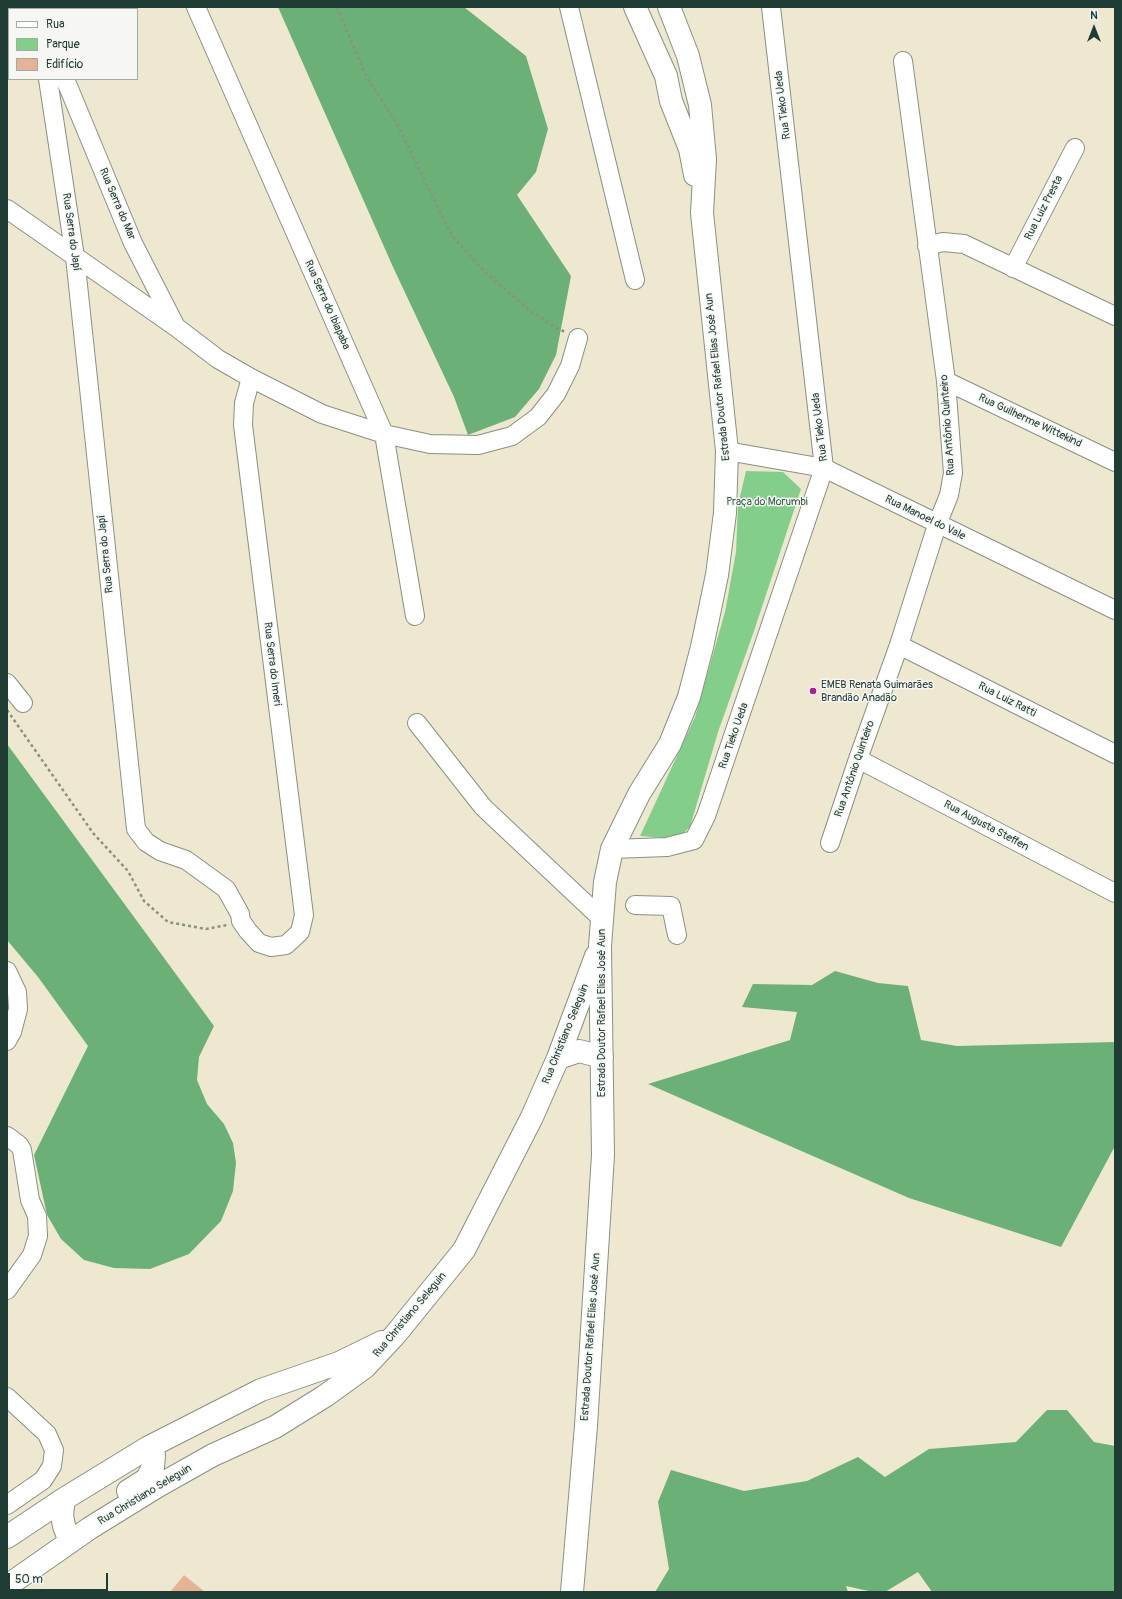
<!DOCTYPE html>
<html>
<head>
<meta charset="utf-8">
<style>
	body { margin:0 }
	#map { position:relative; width:1122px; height:1599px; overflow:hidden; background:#efe8d1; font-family:Pangolin,sans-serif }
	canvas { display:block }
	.frame { position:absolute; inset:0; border:8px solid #1f3d34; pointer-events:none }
	.legend { position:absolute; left:8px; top:8px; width:130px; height:72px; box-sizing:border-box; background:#f6f6f2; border:1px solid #a0aca6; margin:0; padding:5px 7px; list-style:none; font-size:12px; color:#1f3d34 }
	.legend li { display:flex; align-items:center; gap:8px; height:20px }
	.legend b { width:20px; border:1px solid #a0aca6 }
	.north { position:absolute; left:1074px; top:8px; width:40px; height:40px; -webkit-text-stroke:3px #f6f6f2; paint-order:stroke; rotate:0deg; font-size:11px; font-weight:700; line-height:16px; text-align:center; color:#1f3d34 }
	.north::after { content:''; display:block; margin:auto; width:14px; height:18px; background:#1f3d34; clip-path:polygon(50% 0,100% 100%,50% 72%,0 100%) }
	.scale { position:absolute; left:8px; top:1573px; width:100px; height:18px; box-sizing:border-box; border:2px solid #1f3d34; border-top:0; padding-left:5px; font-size:12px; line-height:14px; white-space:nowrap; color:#1f3d34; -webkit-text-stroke:3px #f6f6f2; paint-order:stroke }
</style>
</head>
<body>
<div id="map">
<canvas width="1122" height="1599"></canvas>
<div class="frame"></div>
<ul class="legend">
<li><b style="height:5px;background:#fff"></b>Rua</li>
<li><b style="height:11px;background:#84ce8b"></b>Parque</li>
<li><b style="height:11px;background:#e7b397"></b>Edifício</li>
</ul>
<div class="north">N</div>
<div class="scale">50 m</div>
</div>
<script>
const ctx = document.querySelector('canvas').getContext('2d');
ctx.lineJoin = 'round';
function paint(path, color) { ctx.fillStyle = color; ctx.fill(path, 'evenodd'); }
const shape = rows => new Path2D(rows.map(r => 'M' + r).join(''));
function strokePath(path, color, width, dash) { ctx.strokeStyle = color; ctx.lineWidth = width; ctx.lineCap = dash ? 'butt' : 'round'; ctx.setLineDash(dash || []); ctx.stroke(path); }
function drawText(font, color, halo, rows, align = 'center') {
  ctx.font = font + ' Pangolin,sans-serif'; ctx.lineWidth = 3; ctx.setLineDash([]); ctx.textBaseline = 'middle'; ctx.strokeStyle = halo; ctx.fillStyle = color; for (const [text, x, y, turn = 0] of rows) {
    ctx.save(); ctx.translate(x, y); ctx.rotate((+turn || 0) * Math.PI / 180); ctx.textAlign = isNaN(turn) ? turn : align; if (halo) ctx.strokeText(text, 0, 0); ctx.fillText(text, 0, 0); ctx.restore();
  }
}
paint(shape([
	[746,471,783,472,801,489,754,631,718,732,690,827,677,839,640,836,695,717,725,612,736,552,738,505]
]), '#84ce8b');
paint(shape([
	[278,7,464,7,526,56,548,129,536,172,517,195,571,276,556,355,539,389,515,417,468,435,454,397,393,267],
	[7,744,214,1026,199,1057,197,1080,207,1104,224,1124,233,1143,236,1163,233,1191,221,1221,189,1254,150,1269,114,1268,84,1260,61,1239,47,1215,34,1155,88,1046,38,977,7,940],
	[835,971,878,983,908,986,921,1040,957,1046,1115,1042,1115,1146,1061,1247,909,1198,648,1084,790,1040,797,1012,742,1007,753,984,812,985],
	[1047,1410,1067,1410,1094,1442,1115,1446,1115,1558,1114,1560,1115,1592,932,1592,918,1572,885,1592,873,1592,846,1586,848,1592,655,1592,669,1569,658,1502,671,1470,744,1491,807,1481,858,1457,885,1477,929,1449,1016,1442]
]), '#6bb177');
paint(shape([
	[184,1575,205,1592,170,1592]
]), '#e7b397');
const minor = shape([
	[38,7,39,9],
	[196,7,384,434,415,616],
	[569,7,635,280],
	[7,25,9,26],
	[48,79,75,257,136,829,146,842,160,851,186,860,226,889,240,914,241,921,248,931,259,943,271,947,286,945,300,932,304,915,243,425,244,403,251,378],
	[65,79,133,243,175,325],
	[7,209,176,327,218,359,251,378,322,414,384,434,430,444,478,445,512,436,538,417,556,394,570,366,578,338],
	[927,246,943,242,964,244,1115,316],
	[1013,268,1075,148],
	[946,381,1115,462],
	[727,451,824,468,1115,610],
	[899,645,1115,754],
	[7,683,23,703],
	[417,723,483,807,602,919],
	[858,759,1115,893],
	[830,843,858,759,899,645,937,525,949,495,953,473,946,381,903,61],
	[612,849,667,847,694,840,706,816,824,468,771,7],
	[635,905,671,906,677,935],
	[7,971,17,992,18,1009,12,1032,7,1041],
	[7,1136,19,1145,22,1150,30,1200,37,1216,38,1236,32,1255,7,1290],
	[7,1397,47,1434,54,1450,52,1466,43,1480,7,1505]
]);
const major = shape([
	[635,7,666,76,671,101,690,149,695,175],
	[558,1058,579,1051,602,1057],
	[128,1491,147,1479,153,1467,154,1455,149,1447],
	[64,1499,62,1515,64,1526,70,1542],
	[7,1537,64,1499,149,1447,261,1390,339,1363,382,1342],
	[7,1586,90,1528,158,1486,213,1455,275,1427,325,1396,365,1367,395,1335,464,1250,532,1117,558,1058,596,956],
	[572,1592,586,1426,603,1155,600,946,605,882,612,849,639,794,670,744,689,697,702,647,717,575,725,513,727,451,702,213,705,159,700,105,688,56,669,7]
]);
strokePath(minor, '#879282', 20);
strokePath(major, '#879282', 24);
strokePath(shape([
	[337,7,366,76,396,122,452,236,484,271,532,312,555,327,565,332],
	[7,710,93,833,128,871,144,901,168,922,206,929,227,925]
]), '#879282', 2.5, [3, 3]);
strokePath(minor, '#fff', 18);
strokePath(major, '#fff', 22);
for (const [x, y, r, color] of [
	[813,691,4,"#b5179e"]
]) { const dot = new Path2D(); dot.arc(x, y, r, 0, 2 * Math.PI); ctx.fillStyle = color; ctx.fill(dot); strokePath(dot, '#f6f6f2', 1.5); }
drawText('11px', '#1f3d34', '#f6f6f2', [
	["Rua Tieko Ueda",783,105,-97],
	["Rua Serra do Mar",117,204,67],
	["Rua Luiz Presta",1044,208,-63],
	["Rua Serra do Japí",71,232,82],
	["Rua Serra do Ibiapaba",327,305,66],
	["Estrada Doutor Rafael Elias José Aun",718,377,-96],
	["Rua Guilherme Wittekind",1030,421,25],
	["Rua Antônio Quinteiro",948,425,-94],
	["Rua Tieko Ueda",820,427,-97],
	["Rua Manoel do Vale",925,518,26],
	["Rua Serra do Japí",106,554,-96],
	["Rua Serra do Imeri",272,664,83],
	["Rua Luiz Ratti",1007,700,27],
	["Rua Tieko Ueda",734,736,-71],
	["Rua Antônio Quinteiro",855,769,-71],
	["Rua Augusta Steffen",986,826,28],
	["Estrada Doutor Rafael Elias José Aun",602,1013,-90],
	["Rua Christiano Seleguin",566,1034,-68],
	["Rua Christiano Seleguin",410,1315,-50],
	["Estrada Doutor Rafael Elias José Aun",591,1337,-86],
	["Rua Christiano Seleguin",145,1495,-31]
]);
drawText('11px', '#38614a', '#f6f6f2', [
	["Praça do Morumbi",767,502]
]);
drawText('11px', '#1f3d34', '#f6f6f2', [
	["EMEB Renata Guimarães",821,685],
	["Brandão Anadão",821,698]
], 'left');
</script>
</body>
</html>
